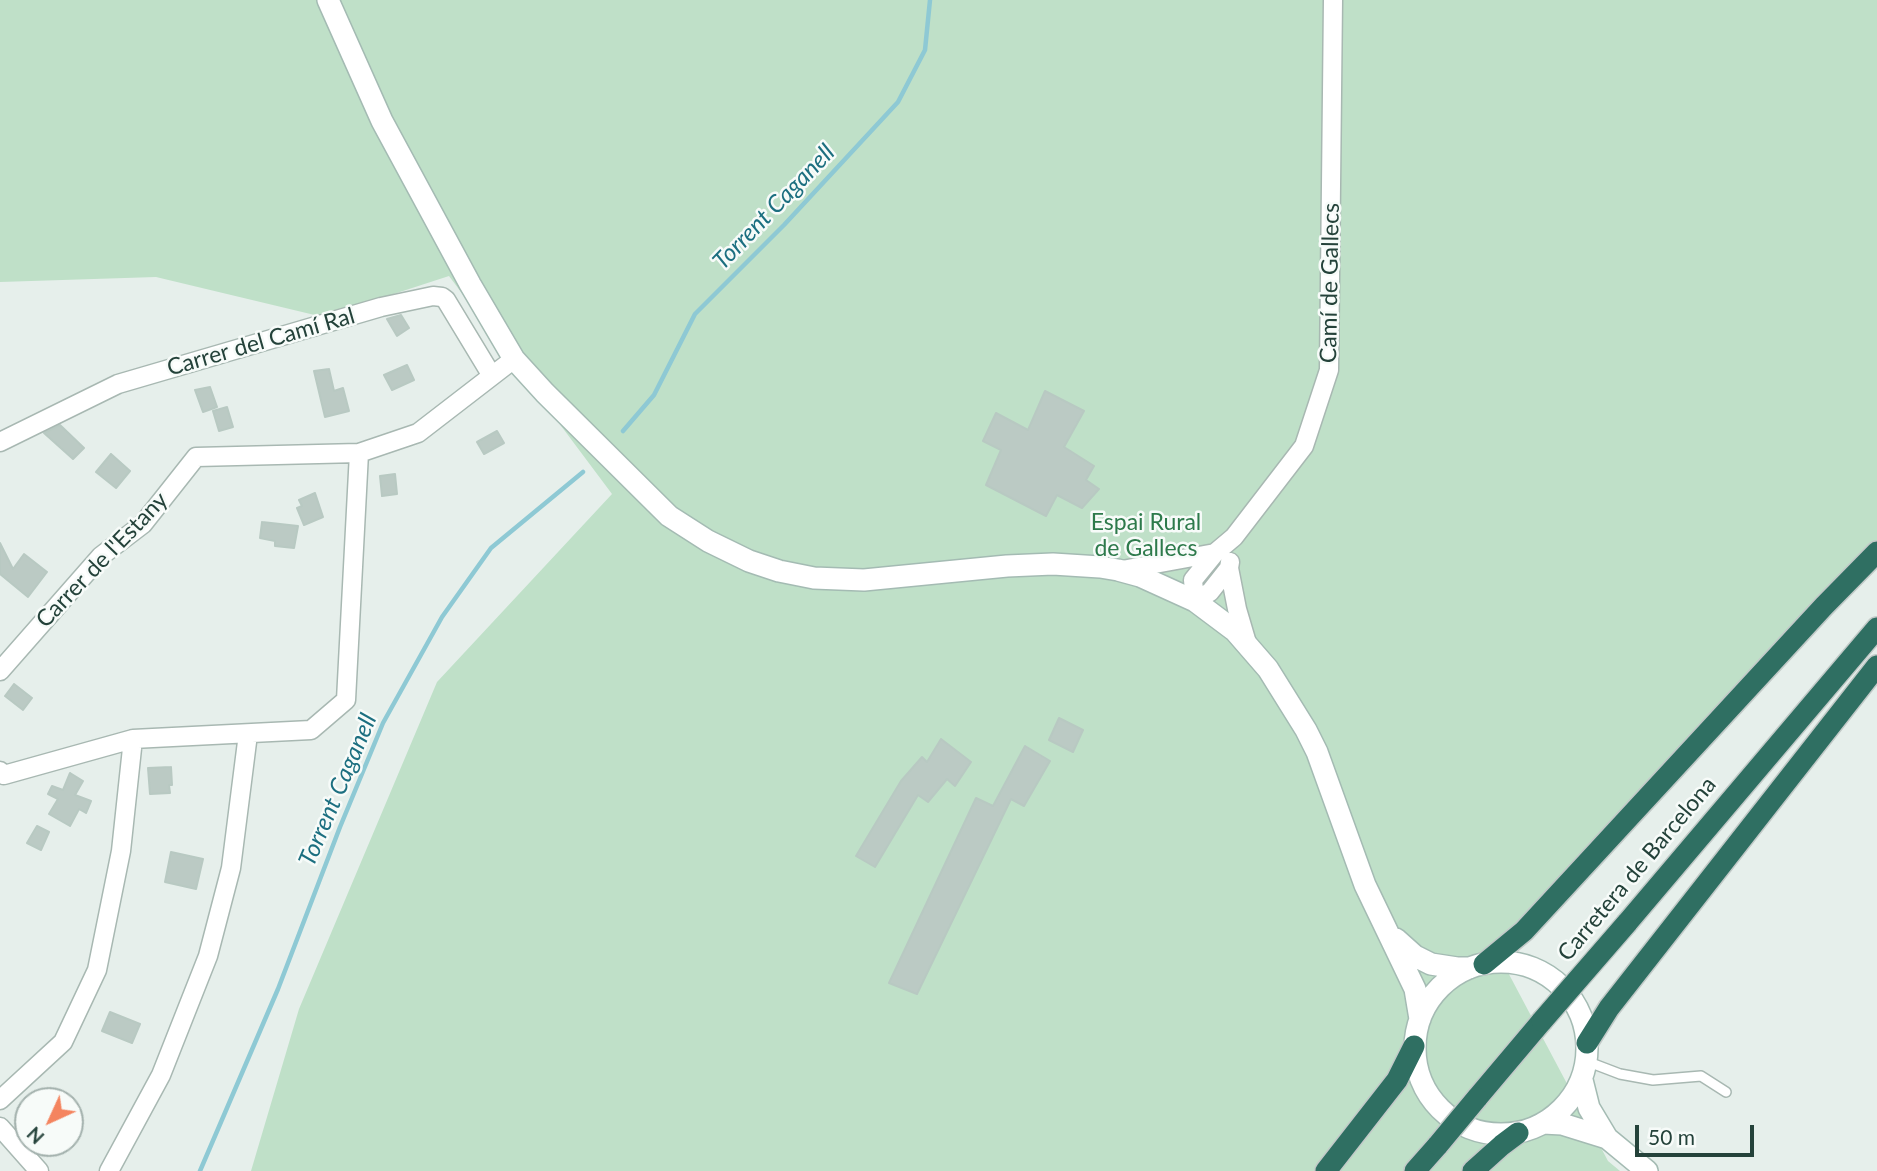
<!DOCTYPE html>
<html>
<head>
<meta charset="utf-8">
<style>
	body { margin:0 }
	#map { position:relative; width:1877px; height:1171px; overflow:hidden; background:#e6efeb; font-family:Lato,sans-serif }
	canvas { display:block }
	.north { position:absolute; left:14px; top:1087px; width:70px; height:70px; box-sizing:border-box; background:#f7fbf9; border:2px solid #a3b1ad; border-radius:50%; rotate:225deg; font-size:19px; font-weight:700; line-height:28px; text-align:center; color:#24423a }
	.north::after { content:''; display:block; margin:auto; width:24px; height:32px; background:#f4845f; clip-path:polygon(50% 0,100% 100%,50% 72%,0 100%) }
	.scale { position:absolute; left:1635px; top:1125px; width:119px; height:32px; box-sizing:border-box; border:4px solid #24423a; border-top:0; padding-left:9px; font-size:21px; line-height:24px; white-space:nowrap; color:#24423a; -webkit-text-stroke:5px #f7fbf9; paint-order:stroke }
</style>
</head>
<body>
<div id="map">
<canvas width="1877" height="1171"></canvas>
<div class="north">N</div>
<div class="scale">50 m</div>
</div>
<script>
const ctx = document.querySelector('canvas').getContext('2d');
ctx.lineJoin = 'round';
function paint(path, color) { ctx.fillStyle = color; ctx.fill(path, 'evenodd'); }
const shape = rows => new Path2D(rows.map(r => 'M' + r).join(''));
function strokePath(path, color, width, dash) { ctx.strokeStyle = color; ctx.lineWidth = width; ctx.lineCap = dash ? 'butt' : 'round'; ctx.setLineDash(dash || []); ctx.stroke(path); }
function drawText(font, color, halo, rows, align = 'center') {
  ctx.font = font + ' Lato,sans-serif'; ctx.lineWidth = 5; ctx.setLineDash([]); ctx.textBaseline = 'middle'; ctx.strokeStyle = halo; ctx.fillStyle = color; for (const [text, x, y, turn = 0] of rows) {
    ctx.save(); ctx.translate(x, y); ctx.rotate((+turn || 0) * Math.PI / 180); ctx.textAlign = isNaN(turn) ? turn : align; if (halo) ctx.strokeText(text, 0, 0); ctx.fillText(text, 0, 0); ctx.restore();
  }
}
paint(shape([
	[0,0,1877,0,1877,544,1847,569,1494,946,1608,1161,1620,1171,251,1171,299,1009,437,682,612,494,449,276,323,317,156,277,0,282]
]), '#bfe0c8');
strokePath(shape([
	[623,431,654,395,695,314,784,225,898,102,925,50,930,0],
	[200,1171,278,989,340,827,383,723,442,617,491,548,583,472]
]), '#8ec9d4', 4.5);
const building = shape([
	[401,315,409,328,397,336,387,319,401,315],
	[407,365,414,380,392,390,384,375,407,365],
	[329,369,334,391,343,388,349,411,325,417,314,371,329,369],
	[210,387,217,407,203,412,195,390,210,387],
	[1045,391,1084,411,1064,447,1094,466,1086,480,1099,489,1082,508,1057,495,1046,516,986,485,1001,450,983,441,996,413,1028,430,1045,391],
	[227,407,233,427,219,431,213,411,227,407],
	[60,425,84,448,73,459,44,433,60,425],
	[497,431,504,443,484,454,477,442,497,431],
	[111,454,130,471,116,488,96,472,111,454],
	[395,474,397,494,382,496,380,476,395,474],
	[315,493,323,517,304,525,297,508,302,506,299,500,315,493],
	[262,522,298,526,294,548,275,546,275,541,260,538,262,522],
	[0,543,13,569,24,554,47,572,28,597,0,574,0,543],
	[14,684,32,698,23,710,5,696,14,684],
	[1059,718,1083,730,1073,752,1049,740,1059,718],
	[941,739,971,762,955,786,947,779,928,802,918,795,875,867,856,856,901,781,922,757,927,762,941,739],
	[1025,746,1050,761,1024,806,1011,799,917,994,889,983,976,798,993,806,1025,746],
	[171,767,172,785,169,785,170,793,150,794,148,768,171,767],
	[70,773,83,781,75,795,91,801,86,813,79,809,70,826,49,814,58,799,48,794,52,786,63,790,70,773],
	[37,826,49,832,41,850,27,843,37,826],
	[171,852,203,859,196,889,165,882,171,852],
	[110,1012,140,1024,132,1043,102,1031,110,1012]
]);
paint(building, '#bbcac4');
strokePath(building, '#b8c9c2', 2);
const lane = shape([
	[1586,1061,1620,1074,1653,1080,1701,1076,1726,1092]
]);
const street = shape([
	[0,442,118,384,381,307,433,296,442,297,446,300,492,376],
	[1230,562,1229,568,1237,609,1247,643],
	[1229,568,1210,592,1195,601,1193,580,1215,553,1234,537,1304,446,1329,370,1333,0],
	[1122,570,1215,553],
	[0,671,101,556,143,524,196,457,359,453,418,433,514,359],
	[0,771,4,775,133,739,311,730,346,700,359,453],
	[0,1100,63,1042,97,970,121,851,133,739],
	[0,1127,39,1171],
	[109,1171,161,1075,208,956,231,868,248,734]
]);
const secondary = shape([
	[328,0,382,121,470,284,514,359,545,393,669,516,708,541,749,561,779,571,814,578,864,580,1007,566,1053,564,1100,567,1118,570,1140,576,1195,601,1235,631,1268,669,1306,730,1317,752,1365,885,1415,989,1420,1019],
	[1396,939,1415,956,1431,964,1457,968,1469,968],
	'1415 1048a86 86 0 1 1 172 0a86 86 0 1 1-172 0Z',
	[1582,1080,1589,1108,1607,1138,1647,1171],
	[1543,1123,1562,1124,1607,1138]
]);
const highway = shape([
	[1627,923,1877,628],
	[1484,964,1524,931,1824,606,1877,552],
	[1587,1043,1609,1008,1877,666],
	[1477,1098,1542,1021],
	[1326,1171,1397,1080,1414,1046],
	[1415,1171,1438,1145],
	[1473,1171,1502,1145,1518,1133]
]);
strokePath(lane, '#a8b8b2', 12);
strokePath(street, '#a8b8b2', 21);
strokePath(secondary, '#a4bbb3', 24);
strokePath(highway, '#c2cac8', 24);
strokePath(lane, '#fff', 9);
strokePath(street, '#fff', 18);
strokePath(secondary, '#fff', 21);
strokePath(highway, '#2f6f62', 21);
const highwayBridge = shape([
	[1542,1021,1627,923],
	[1438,1145,1477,1098]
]);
strokePath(highwayBridge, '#c2cac8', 24, []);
strokePath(highwayBridge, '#2f6f62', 21);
drawText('23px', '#24423a', '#f7fbf9', [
	["Camí de Gallecs",1330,283,-89],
	["Carrer del Camí Ral",261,342,-16],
	["Carrer de l'Estany",102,560,-46],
	["Carretera de Barcelona",1637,869,-50]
]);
drawText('23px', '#2d7a4b', '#f7fbf9', [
	["Espai Rural",1146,523],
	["de Gallecs",1146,549]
]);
drawText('italic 24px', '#1c6f80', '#f7fbf9', [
	["Torrent Caganell",774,207,-46],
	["Torrent Caganell",338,790,-67]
]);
</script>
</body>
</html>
